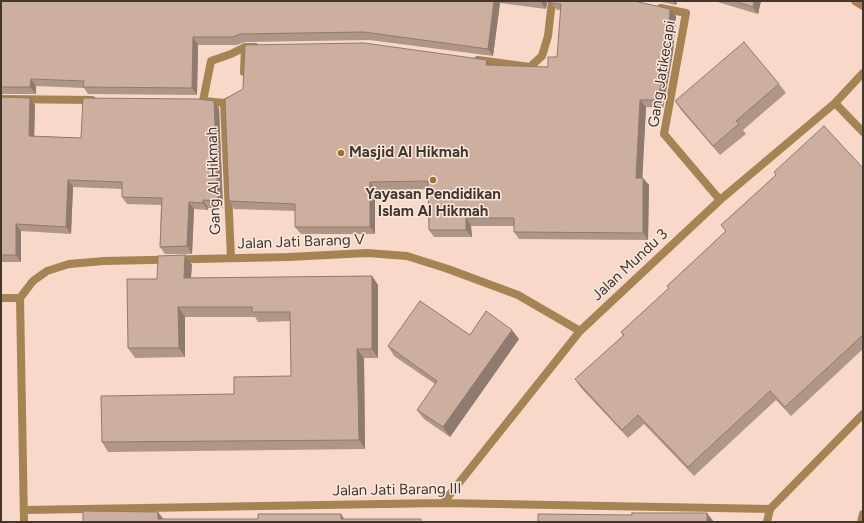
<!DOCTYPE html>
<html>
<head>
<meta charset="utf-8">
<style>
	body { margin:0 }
	#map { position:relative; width:864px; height:523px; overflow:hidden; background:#f7d8c9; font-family:Figtree,sans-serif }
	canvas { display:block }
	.frame { position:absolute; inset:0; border:2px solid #42362f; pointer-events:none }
</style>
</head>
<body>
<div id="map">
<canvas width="864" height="523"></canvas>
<div class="frame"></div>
</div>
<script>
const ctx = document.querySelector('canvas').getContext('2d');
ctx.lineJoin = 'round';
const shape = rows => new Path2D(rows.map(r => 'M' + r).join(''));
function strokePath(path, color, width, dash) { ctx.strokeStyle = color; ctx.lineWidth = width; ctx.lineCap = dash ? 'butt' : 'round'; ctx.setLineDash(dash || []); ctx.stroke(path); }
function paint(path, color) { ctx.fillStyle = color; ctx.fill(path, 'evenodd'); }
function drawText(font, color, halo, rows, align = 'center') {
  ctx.font = font + ' Figtree,sans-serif'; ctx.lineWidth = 3; ctx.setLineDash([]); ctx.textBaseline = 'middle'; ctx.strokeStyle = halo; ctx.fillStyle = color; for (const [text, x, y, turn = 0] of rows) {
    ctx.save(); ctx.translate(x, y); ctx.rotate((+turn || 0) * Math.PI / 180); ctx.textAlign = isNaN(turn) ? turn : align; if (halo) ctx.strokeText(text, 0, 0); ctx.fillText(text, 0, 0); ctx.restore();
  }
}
strokePath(shape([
	[855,1,863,6],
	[661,8,686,13,664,134,720,200],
	[478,60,530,67,542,56,548,36,552,1],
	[244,72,245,47],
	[1,99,92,100],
	[203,101,211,61,231,54,245,47,255,47],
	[204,101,224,103,233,99],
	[224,103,231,258],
	[835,103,863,132],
	[1,298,20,298],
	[20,298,33,281,47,271,69,264,104,261,288,257,367,253,407,256,448,269,518,295,580,331],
	[20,298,24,522],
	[443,503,580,331,720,200,835,103,863,73],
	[24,510,443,503,770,509],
	[767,522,770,509,863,414],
	[861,522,863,514]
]), '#a58352', 8);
paint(shape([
	[1,1,547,1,546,9,500,3,493,56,369,40,245,42,237,45,198,45,197,95,88,94,84,88,36,86,36,94,1,94],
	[657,1,677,1,676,5],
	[714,1,761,1,758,14],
	[551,3,676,16,673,52,663,108,646,107,642,178,649,185,648,240,519,239,514,232,514,226,471,226,472,237,434,237,429,230,428,189,375,190,375,234,301,234,295,227,295,211,234,209,229,201,487,60,490,65,548,67,557,57,561,10,557,10],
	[779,84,786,93,743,130,746,134,720,155,681,110,675,101],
	[1,97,35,105,34,136,81,138,219,108,223,208,208,208,208,210,194,209,192,254,165,254,160,247,161,205,127,204,122,197,122,189,73,187,71,234,21,231,21,262,1,262],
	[863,168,863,349,791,416,776,400,694,476,644,424,628,438,581,388,575,379,623,336,621,332,669,288,667,286,726,231,721,225,776,175,774,172],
	[185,255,192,265,191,278,372,276,378,285,378,358,364,358,365,449,108,452,102,442,234,394,291,376,290,321,258,322,255,317,185,317,185,357,135,358,128,348,157,279],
	[470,335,519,339,450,437,424,419,417,410,435,384,394,356,388,346]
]), '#af9688');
paint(shape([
	[494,1,498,1,500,3,493,56,488,49],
	[541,1,547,1,546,9,540,1],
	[673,1,677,1,676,5],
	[754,1,761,1,758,14,753,7],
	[670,9,676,16,673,52,663,108,658,100],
	[193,37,198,45,197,95,192,88],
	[487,60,492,67,486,65],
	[31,79,36,86,36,94,30,87],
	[30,98,35,105,34,143,29,136],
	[640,100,646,107,642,185,636,178],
	[214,101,219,108,223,208,218,201],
	[643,178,649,185,648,240,643,233],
	[68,180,73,187,71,234,66,227],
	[370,182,375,190,375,234,370,227],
	[203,200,208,208,208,210,203,203],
	[189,202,194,209,192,254,187,246],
	[466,218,471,226,472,237,466,230],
	[16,224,21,231,21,262,16,255],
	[185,255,192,265,190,288,184,278],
	[372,276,378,285,378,358,372,349],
	[178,307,185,317,185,357,179,348],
	[512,330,519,339,450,437,443,427],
	[357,349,364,358,365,449,359,440],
	[158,512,165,521,158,519],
	[707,513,714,522,707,522],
	[341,514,346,522,341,519]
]), '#8f7a6f');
const building = shape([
	[1,1,494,1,488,49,364,32,240,34,232,37,193,37,192,88,83,87,84,81,31,79,30,87,1,87,1,1],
	[551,1,634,1,670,9,668,45,658,100,640,100,636,178,643,178,643,233,514,232,514,218,466,218,466,230,429,230,428,181,370,182,370,227,295,227,295,204,229,201,225,99,243,89,245,45,364,43,487,60,486,65,548,67,548,57,557,57,561,4,551,3,551,1],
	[734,1,754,1,753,7,734,1],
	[744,42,779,84,736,121,739,124,713,146,675,101,744,42],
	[1,97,30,98,29,136,81,138,83,98,198,99,214,101,218,201,203,200,203,203,189,202,187,246,160,247,162,198,122,197,122,182,68,180,66,227,16,224,16,255,1,255,1,97],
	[824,126,863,168,863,335,785,407,770,391,688,467,638,415,622,430,575,379,624,335,621,332,669,288,667,286,726,231,721,225,776,175,774,172,824,126],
	[185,255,184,278,372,276,372,349,357,349,359,440,102,442,101,396,234,394,234,377,291,376,290,312,252,312,252,307,178,307,179,348,128,348,127,279,157,279,158,256,185,255],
	[420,301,470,335,486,311,512,330,443,427,417,410,437,381,388,346,420,301],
	[83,511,158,512,158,519,258,519,258,514,341,514,341,519,421,519,421,522,478,522,83,522,83,511],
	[632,513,707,513,707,522,538,522,538,514,632,515,632,513]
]);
paint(building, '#ccaf9e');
strokePath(building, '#8f7a6f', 1);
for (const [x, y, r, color] of [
	[341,153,4,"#a37028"],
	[433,180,4,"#a37028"]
]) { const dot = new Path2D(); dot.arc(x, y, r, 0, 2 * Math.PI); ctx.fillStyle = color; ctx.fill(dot); strokePath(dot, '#fbe8df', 1.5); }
drawText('15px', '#42362f', '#fbe8df', [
	["Gang Jatikecapi",662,74,-81],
	["Gang Al Hikmah",214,181,-92],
	["Jalan Jati Barang V",301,242,-2],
	["Jalan Mundu 3",630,265,-43],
	["Jalan Jati Barang III",397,490,-1]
]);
drawText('bold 15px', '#42362f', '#fbe8df', [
	["Masjid Al Hikmah",349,153],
	["Yayasan Pendidikan",433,195,"center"],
	["Islam Al Hikmah",433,212,"center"]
], 'left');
</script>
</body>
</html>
